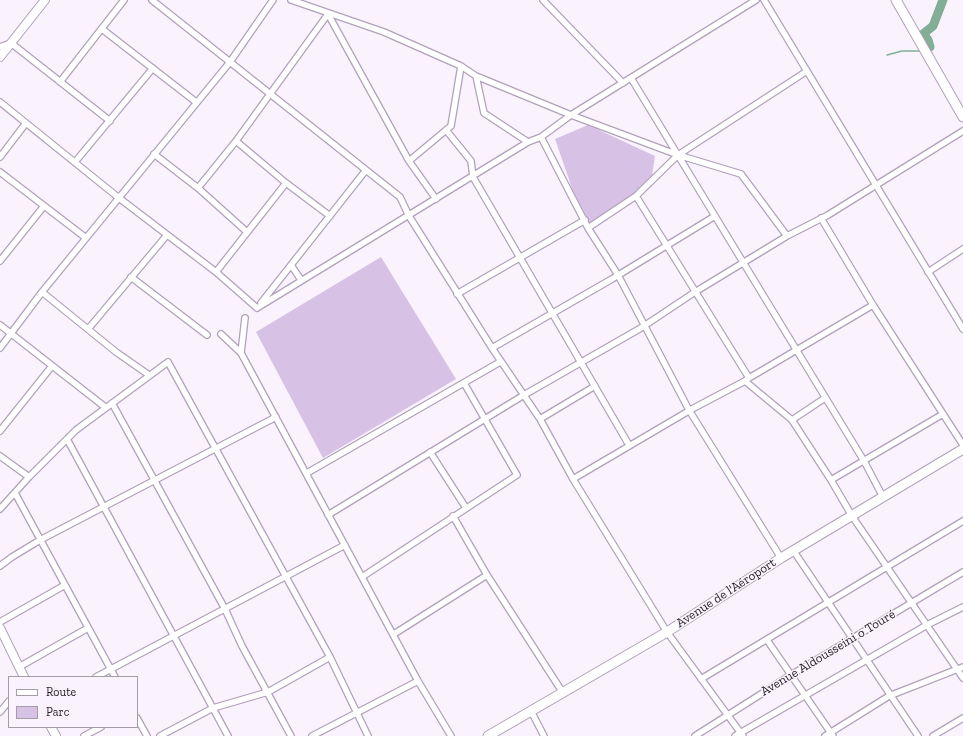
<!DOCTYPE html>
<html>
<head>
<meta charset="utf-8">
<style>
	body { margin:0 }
	#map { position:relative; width:963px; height:736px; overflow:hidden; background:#faf3fe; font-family:"Zilla Slab",serif }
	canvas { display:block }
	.legend { position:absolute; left:8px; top:676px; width:130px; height:52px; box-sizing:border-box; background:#faf3fe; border:1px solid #a49da8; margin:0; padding:5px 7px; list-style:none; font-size:12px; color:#231d27 }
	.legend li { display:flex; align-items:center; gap:8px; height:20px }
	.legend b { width:20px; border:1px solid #a49da8 }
</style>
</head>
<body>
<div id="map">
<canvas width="963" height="736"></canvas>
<ul class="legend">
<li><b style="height:5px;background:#fff"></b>Route</li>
<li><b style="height:11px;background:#d7c1e5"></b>Parc</li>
</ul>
</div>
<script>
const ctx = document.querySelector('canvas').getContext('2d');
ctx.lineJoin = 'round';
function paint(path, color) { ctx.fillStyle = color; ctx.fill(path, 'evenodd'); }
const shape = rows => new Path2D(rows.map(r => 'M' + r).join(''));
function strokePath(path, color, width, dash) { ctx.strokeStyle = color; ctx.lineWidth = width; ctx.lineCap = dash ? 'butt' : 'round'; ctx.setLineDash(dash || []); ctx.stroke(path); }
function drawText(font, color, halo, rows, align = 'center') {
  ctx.font = font + ' "Zilla Slab",serif'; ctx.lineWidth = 3; ctx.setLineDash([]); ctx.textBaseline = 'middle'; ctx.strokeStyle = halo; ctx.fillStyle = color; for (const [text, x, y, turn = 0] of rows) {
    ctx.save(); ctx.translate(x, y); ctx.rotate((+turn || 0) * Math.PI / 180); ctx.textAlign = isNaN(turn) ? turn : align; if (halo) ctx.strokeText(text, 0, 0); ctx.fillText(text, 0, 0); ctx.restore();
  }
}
paint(shape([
	[588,125,655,156,652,176,635,193,590,223,573,191,555,139],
	[381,257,456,379,323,458,256,332]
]), '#d7c1e5');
strokePath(shape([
	[887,55,902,51,921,51]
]), '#83ae96', 1.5);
strokePath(shape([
	[930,47,928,40,923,34,933,26,943,0]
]), '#83ae96', 9);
const street = shape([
	[152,0,400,197,409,216,492,348,540,419,573,479,667,632,743,736],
	[291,0,384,32,461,66,476,76,571,115,678,155,741,174,787,236],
	[543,0,623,83],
	[764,0,963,329],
	[102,29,196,102],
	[0,47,11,43,110,121],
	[476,76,484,113,528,142],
	[631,78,864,461,883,497],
	[60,82,124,0],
	[0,102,119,198,216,272,257,308],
	[446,130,471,161,473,177,629,445],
	[541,137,588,228,618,275,689,410,781,558],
	[236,141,286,183,330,216],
	[154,154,198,188,247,232],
	[0,157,26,123],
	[409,161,451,126,461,66],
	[75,162,153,68],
	[0,172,86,238],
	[198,188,236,141,328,14,409,161,436,199],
	[636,196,749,378,745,381],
	[821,218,873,305,963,445],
	[588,228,636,196,678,155,807,71],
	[0,261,44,206],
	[291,265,301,280],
	[216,272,286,183],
	[928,272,963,249],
	[131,277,207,335],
	[42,292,116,352,149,375],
	[457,294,585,220],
	[261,303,366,170],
	[257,308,528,142,541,137,571,115,756,0],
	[0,325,105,407],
	[89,328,167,235],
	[221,334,241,353,418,681,451,736],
	[0,348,42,292,230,62,273,0],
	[492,348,612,279,715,216],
	[241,353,245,318],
	[749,378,873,305],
	[112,403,225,609,242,646,291,736],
	[540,419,595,386],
	[792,420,825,398],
	[0,431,52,366],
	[67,439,228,736],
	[430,452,466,508],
	[0,456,29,477],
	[307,473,500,362],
	[573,479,692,409,745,381,792,420,831,480,852,516,963,678],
	[831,480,943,414],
	[15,493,115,677],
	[0,509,29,477,76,430,168,362,330,657,368,736],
	[328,515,524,395,641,328,695,292,787,236,828,215,963,131],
	[453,516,487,575,563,693],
	[793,550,918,736],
	[0,566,12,557,40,540,276,417],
	[362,577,517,475,464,383],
	[0,622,65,585],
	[394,634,487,575],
	[767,640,833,736],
	[19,667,88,628],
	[96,677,345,545],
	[701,679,963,521],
	[531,711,544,736],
	[0,712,9,701],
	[137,718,147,736],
	[84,736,101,727],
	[160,736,213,708,268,692,330,657],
	[312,736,418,681],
	[695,736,791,675,963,572],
	[735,736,927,625,963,607],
	[825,736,889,696,963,667],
	[933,736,963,718]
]);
const secondary = shape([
	[0,57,45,0],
	[0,628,24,677],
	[51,727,56,736]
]);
const primary = shape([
	[896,0,963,117],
	[488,736,667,632,781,558,963,449]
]);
strokePath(street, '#b1a1bb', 8);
strokePath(secondary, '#b1a1bb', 10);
strokePath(primary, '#b1a1bb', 11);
strokePath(street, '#fff', 5.5);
strokePath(secondary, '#fff', 8);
strokePath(primary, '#fff', 9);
drawText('13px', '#231d27', '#faf3fe', [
	["Avenue de l'Aéroport",726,593,-33],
	["Avenue Aldousseini o Touré",828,653,-31]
]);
</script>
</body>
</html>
